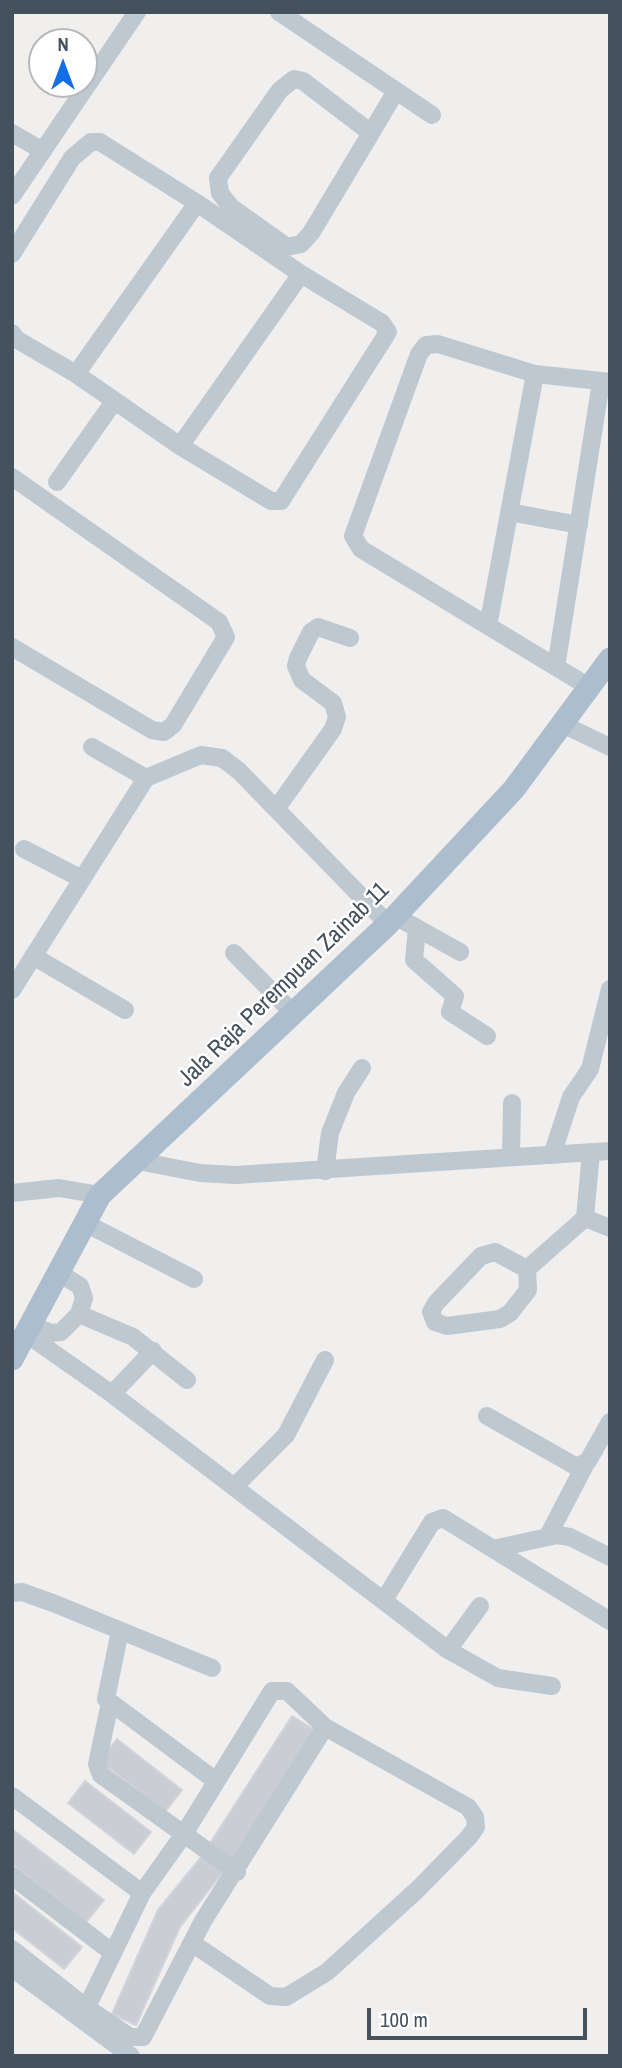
<!DOCTYPE html>
<html>
<head>
<meta charset="utf-8">
<style>
	body { margin:0 }
	#map { position:relative; width:622px; height:2068px; overflow:hidden; background:#f1eeee; font-family:"Archivo Narrow",sans-serif }
	canvas { display:block }
	.frame { position:absolute; inset:0; border:14px solid #45515c; pointer-events:none }
	.north { position:absolute; left:28px; top:28px; width:70px; height:70px; box-sizing:border-box; background:#fff; border:2px solid #b5b9be; border-radius:50%; rotate:0deg; font-size:19px; font-weight:700; line-height:28px; text-align:center; color:#45515c }
	.north::after { content:''; display:block; margin:auto; width:24px; height:32px; background:#126fe6; clip-path:polygon(50% 0,100% 100%,50% 72%,0 100%) }
	.scale { position:absolute; left:367px; top:2008px; width:220px; height:32px; box-sizing:border-box; border:4px solid #45515c; border-top:0; padding-left:9px; font-size:21px; line-height:24px; white-space:nowrap; color:#45515c; -webkit-text-stroke:5px #fff; paint-order:stroke }
</style>
</head>
<body>
<div id="map">
<canvas width="622" height="2068"></canvas>
<div class="frame"></div>
<div class="north">N</div>
<div class="scale">100 m</div>
</div>
<script>
const ctx = document.querySelector('canvas').getContext('2d');
ctx.lineJoin = 'round';
function paint(path, color) { ctx.fillStyle = color; ctx.fill(path, 'evenodd'); }
const shape = rows => new Path2D(rows.map(r => 'M' + r).join(''));
function strokePath(path, color, width, dash) { ctx.strokeStyle = color; ctx.lineWidth = width; ctx.lineCap = dash ? 'butt' : 'round'; ctx.setLineDash(dash || []); ctx.stroke(path); }
function drawText(font, color, halo, rows, align = 'center') {
  ctx.font = font + ' "Archivo Narrow",sans-serif'; ctx.lineWidth = 5; ctx.setLineDash([]); ctx.textBaseline = 'middle'; ctx.strokeStyle = halo; ctx.fillStyle = color; for (const [text, x, y, turn = 0] of rows) {
    ctx.save(); ctx.translate(x, y); ctx.rotate((+turn || 0) * Math.PI / 180); ctx.textAlign = isNaN(turn) ? turn : align; if (halo) ctx.strokeText(text, 0, 0); ctx.fillText(text, 0, 0); ctx.restore();
  }
}
const building = shape([
	[292,1716,318,1732,235,1862,209,1845,292,1716],
	[117,1739,182,1790,165,1812,100,1761,117,1739],
	[85,1781,151,1832,134,1854,68,1803,85,1781],
	[12,1829,104,1900,86,1922,12,1864,12,1829],
	[202,1856,223,1872,180,1927,136,2025,112,2014,158,1910,202,1856],
	[12,1892,82,1947,64,1969,12,1928,12,1892]
]);
paint(building, '#cacdd3');
strokePath(building, '#d1d4da', 2);
strokePath(shape([
	[279,12,432,115],
	[12,133,43,151],
	[371,133,303,81,294,79,280,90,218,178,220,193,231,207,287,247,301,244,311,233,371,133,396,91],
	[12,196,137,12],
	[12,254,72,158,91,142,100,142,197,203,301,274,180,446],
	[12,333,16,339,76,374,180,446,271,501,281,501,388,332,382,323,301,274],
	[76,374,197,203],
	[12,477,219,622,226,637,173,725,164,732,152,730,12,647],
	[57,482,113,403],
	[509,512,579,525],
	[488,626,535,374],
	[556,667,601,382],
	[589,687,361,549,353,536,419,354,426,345,438,344,535,374,610,382],
	[562,724,610,747],
	[92,747,146,778],
	[276,809,333,729,337,717,333,703,302,680,296,666,298,658,311,632,318,627,350,638],
	[24,849,82,879],
	[395,916,417,928,414,960,455,996,450,1012,487,1036],
	[417,928,460,952],
	[234,953,294,1014],
	[33,956,125,1010],
	[12,990,146,778,201,755,222,758,239,771,388,924],
	[591,1152,585,1218,610,1228],
	[552,1155,571,1097,590,1069,610,989],
	[511,1157,512,1103],
	[138,1161,200,1173,236,1175,610,1151],
	[325,1171,330,1133,346,1093,362,1068],
	[12,1193,59,1188,100,1195],
	[85,1223,194,1279],
	[495,1252,527,1269,528,1290,510,1313,500,1319,447,1326,435,1322,431,1312,436,1303,481,1256,495,1252],
	[527,1269,585,1218],
	[79,1314,133,1337,187,1380],
	[30,1323,50,1333,61,1332,79,1314,84,1298,80,1286,59,1273],
	[25,1333,112,1394,448,1650,498,1678,552,1686],
	[112,1394,153,1351],
	[487,1416,577,1467,588,1461,610,1422],
	[234,1487,286,1435,325,1360],
	[548,1536,585,1465],
	[493,1549,557,1535,570,1537,610,1557],
	[12,1593,22,1592,53,1603,212,1668],
	[384,1600,432,1522,443,1518,610,1621],
	[120,1631,106,1699,216,1781],
	[448,1650,480,1606],
	[110,1703,97,1764,101,1775,237,1872],
	[12,1796,142,1893],
	[12,1876,113,1953],
	[12,1949,87,2008,130,2037,143,2037,203,1921,325,1727],
	[12,1968,131,2056],
	[81,2019,142,1893,184,1834,272,1691,287,1691,325,1727,468,1807,475,1817,476,1827,469,1837,417,1890,327,1972,286,1997,270,1996,192,1943]
]), '#bdc8d1', 18);
strokePath(shape([
	[12,1359,100,1195,388,924,514,789,610,659]
]), '#acbdce', 23);
drawText('24px', '#45515c', '#fff', [
	["Jala Raja Perempuan Zainab 11",284,985,-44]
]);
</script>
</body>
</html>
